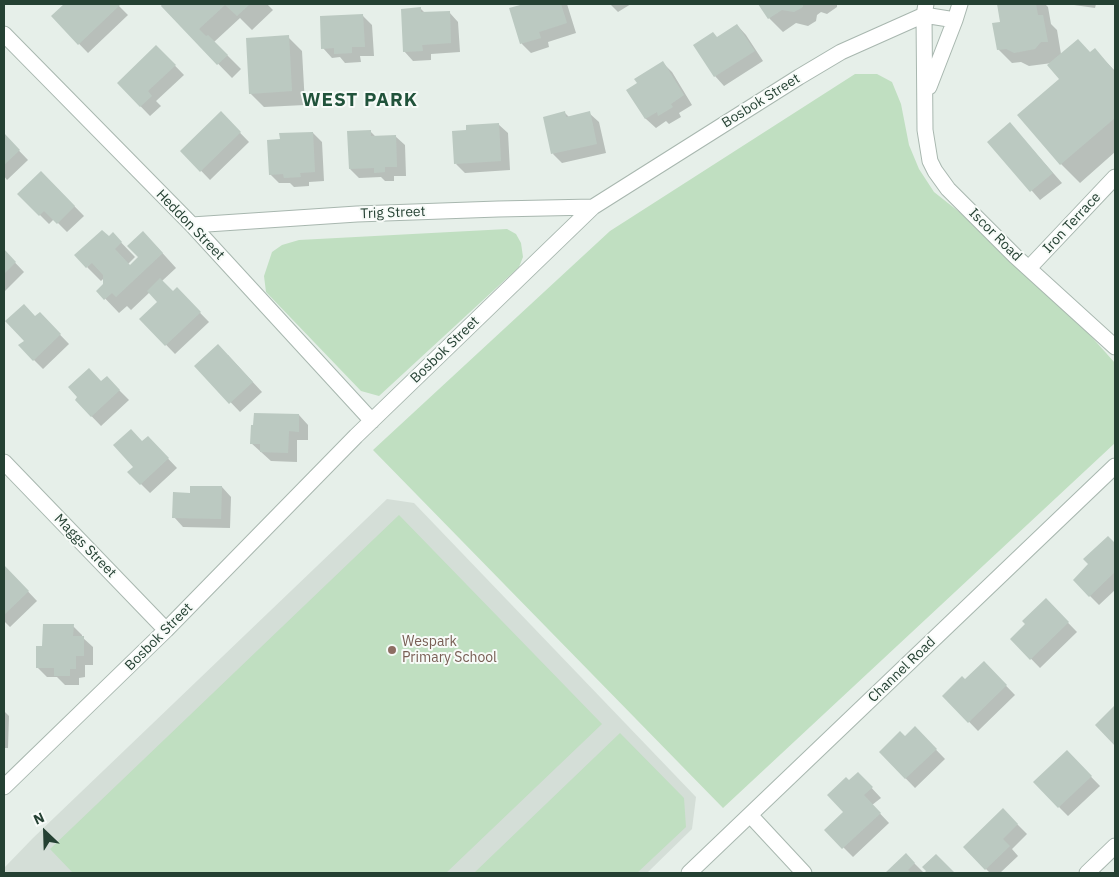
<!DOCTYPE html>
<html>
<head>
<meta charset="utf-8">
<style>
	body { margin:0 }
	#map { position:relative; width:1119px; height:877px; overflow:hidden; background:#e6efe9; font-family:"IBM Plex Sans",sans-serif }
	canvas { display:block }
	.frame { position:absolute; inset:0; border:5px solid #254133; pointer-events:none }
	.north { position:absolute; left:20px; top:807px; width:50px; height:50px; -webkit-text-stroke:4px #f7fbf8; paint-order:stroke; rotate:336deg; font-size:14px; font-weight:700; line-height:20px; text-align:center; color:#254133 }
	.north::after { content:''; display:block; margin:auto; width:18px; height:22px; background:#254133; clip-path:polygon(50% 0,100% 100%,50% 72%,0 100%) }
</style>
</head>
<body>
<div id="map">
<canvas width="1119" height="877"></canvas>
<div class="frame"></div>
<div class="north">N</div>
</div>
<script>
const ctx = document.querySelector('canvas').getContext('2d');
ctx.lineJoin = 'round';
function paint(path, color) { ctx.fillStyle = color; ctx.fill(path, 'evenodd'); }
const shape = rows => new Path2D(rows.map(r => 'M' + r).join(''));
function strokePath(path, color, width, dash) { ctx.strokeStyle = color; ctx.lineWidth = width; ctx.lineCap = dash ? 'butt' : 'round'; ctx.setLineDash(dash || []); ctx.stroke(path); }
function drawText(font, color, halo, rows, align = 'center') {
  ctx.font = font + ' "IBM Plex Sans",sans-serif'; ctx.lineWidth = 4; ctx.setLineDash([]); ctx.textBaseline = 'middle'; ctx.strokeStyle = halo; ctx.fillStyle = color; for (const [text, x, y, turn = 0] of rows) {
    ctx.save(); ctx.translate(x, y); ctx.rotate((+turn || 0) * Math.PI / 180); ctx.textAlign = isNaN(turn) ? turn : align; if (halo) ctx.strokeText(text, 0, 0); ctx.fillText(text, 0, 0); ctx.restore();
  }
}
paint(shape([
	[387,499,414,503,696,797,692,829,647,873,4,873,4,868,33,838]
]), '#d4ded7');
paint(shape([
	[855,74,877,74,892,82,901,104,909,145,919,169,934,192,1029,267,1115,363,1115,443,723,808,373,450,610,231],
	[507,229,516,234,521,243,523,257,519,267,379,396,361,391,266,292,264,276,272,252,282,245,299,240],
	[399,515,602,724,446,873,73,873,50,849],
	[620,733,684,798,686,827,637,873,474,873]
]), '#c0dfc1');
paint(shape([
	[66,4,117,4,128,15,88,53,52,16],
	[160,4,267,4,273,10,252,30,240,18,214,42,241,69,232,78],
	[528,4,567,4,576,33,548,42,549,47,531,53,522,44,511,9],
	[610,4,631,4,618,12],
	[760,4,837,4,837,7,827,14,821,12,817,15,816,21,808,26,796,23,783,32,769,18],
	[999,4,1045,4,1048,7,1051,24,1057,30,1061,54,1090,53,1095,50,1115,71,1115,152,1080,183,1061,164,1019,116,1061,79,1052,63,1029,66,1021,62,1012,63,998,49,1002,23],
	[1067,4,1096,4,1095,8],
	[421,9,425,13,449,12,458,22,460,52,431,54,431,60,413,61,404,51],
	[363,16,372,25,374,56,360,56,361,62,345,63,340,57,332,58,323,48],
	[737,25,746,35,763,61,724,86,715,76],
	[288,37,302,51,305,105,264,107,250,93],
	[156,46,184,75,156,101,161,106,150,116,118,83],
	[663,63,672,72,692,105,679,113,681,117,669,124,666,121,656,128,646,119,628,90,639,84],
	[221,113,249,142,210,180,182,151],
	[565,113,569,117,589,113,599,122,606,153,562,163,553,154],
	[498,124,508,133,510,170,465,173,456,164],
	[1010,124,1062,183,1040,200,989,142],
	[370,131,376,137,395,136,405,145,406,176,394,176,394,181,385,181,381,177,359,178,350,169],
	[313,133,322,142,324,181,309,182,309,186,294,187,290,183,279,183,270,174,281,140],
	[4,135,28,160,7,180,4,176],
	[41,172,84,216,67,232,54,219,49,224,19,194],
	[113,234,135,257,128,264,130,266,157,247,176,268,162,281,173,293,177,289,209,322,175,354,141,319,159,302,150,292,131,310,127,306,119,313,98,291,104,285,104,278,101,281,87,267],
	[4,251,24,272,4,292],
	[40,314,69,344,43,369,20,346,25,341,36,318],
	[228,355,262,392,240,412,196,366],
	[107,378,129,400,101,426,76,400],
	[299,415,308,425,308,440,297,440,297,462,271,461,251,443],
	[142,443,157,447,177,468,150,493,129,472,135,467],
	[222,487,231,497,230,528,183,527,174,517,191,494],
	[1108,537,1115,545,1115,590,1099,605,1074,580,1090,565],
	[4,566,37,601,10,627,4,621],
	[1046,600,1077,632,1040,668,1012,639,1027,624],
	[73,626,82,635,82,637,93,647,93,665,85,665,85,677,79,678,79,685,65,685,57,677,47,677,37,667,43,647],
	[984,663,1015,695,978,731,944,696,965,681],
	[4,711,9,716,8,748,4,748],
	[915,728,945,759,915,788,880,752,905,738],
	[1067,752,1100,786,1068,816,1059,807],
	[867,783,881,798,872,805,889,823,853,857,826,830,844,812],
	[1003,810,1027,834,1012,849,1018,856,1000,873,990,873,964,847],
	[906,855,924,873,887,873]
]), '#0003');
paint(shape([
	[64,4,119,4,120,5,78,45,51,16],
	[164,4,250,4,237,16,225,5,199,29,206,36,208,35,228,55,217,65,161,6],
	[524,4,561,4,567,23,539,32,541,38,520,44,509,8],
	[758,4,803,4,803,7,794,12,782,10,768,19],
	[997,4,1036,4,1038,15,1043,15,1048,42,1041,42,1035,49,1014,53,1006,49,997,50,992,23,1000,22],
	[421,7,421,12,450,11,451,43,422,45,423,51,403,52,401,9],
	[363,14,365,47,352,47,352,53,334,54,334,48,321,49,320,16],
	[737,24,755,51,714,77,693,45,713,32,717,37],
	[289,35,292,91,249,94,246,38],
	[1078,39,1090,52,1095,48,1115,72,1115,118,1060,165,1017,115,1059,79,1047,65],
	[156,45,176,65,148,91,152,96,140,107,117,83],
	[663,61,684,95,671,104,673,107,658,116,657,112,645,119,626,90,637,83,634,79],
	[221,111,241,132,200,172,180,151],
	[565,111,566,117,590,111,597,144,551,154,543,117],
	[1010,122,1053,173,1030,192,987,142],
	[499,123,501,161,454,164,452,131,466,130,466,125],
	[371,130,371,136,396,135,397,167,385,167,385,172,374,173,374,168,349,169,347,131],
	[313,132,315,172,300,173,301,177,284,178,283,174,269,175,267,140,280,139,279,133],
	[4,133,20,150,4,165],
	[41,171,75,206,57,224,44,211,39,216,17,194],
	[102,230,109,236,113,232,122,242,115,249,130,265,138,257,127,246,143,231,163,253,116,297,112,293,104,300,96,291,103,284,103,275,92,263,86,268,74,255],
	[4,249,16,262,4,274],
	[160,278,173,291,177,287,201,312,165,346,139,319,157,302,147,291],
	[24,304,35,316,40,312,61,334,33,361,18,345,24,341,5,321],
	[218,344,253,382,229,404,194,366],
	[89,368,101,381,107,376,120,390,91,417,75,400,77,397,68,387],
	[254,413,299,414,299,432,289,431,288,453,260,452,260,444,250,444,251,425,253,425],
	[131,429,142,441,148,436,169,458,140,485,127,472,133,467,113,445],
	[190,486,222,486,221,519,172,518,173,492,190,493],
	[1108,536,1115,543,1115,572,1089,597,1073,580,1088,564,1083,559],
	[4,565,29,591,4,615],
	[1046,598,1069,622,1030,660,1010,639,1025,624,1022,621],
	[43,624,74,624,73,636,84,636,84,656,76,656,76,669,70,669,70,676,54,676,54,668,36,668,36,646,42,646],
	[984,661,1007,685,968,723,942,696,962,676,965,679],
	[1115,705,1115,746,1095,725],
	[915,726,937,749,905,779,879,752,900,731,905,736],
	[1067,750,1092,776,1058,808,1033,782],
	[858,772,873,787,864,795,881,813,842,849,824,830,843,812,827,795,846,777,849,780],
	[1003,808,1018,824,1003,839,1010,846,985,870,963,847],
	[906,853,915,863,908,870,911,873,885,873],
	[936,854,955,873,924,873,926,871,922,867]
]), '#bbc9c1');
const street = shape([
	[926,4,924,15,925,130,930,161,935,171,948,189,1015,256,1115,347],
	[4,34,192,225,372,421],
	[929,87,955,20,960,4],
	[192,225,357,214,498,209,593,207],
	[1029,268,1115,177],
	[4,462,166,630],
	[4,787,166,630,356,436,593,207,799,77,841,52,924,15,955,20],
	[750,815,804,873],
	[689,873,1115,466],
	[1087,873,1115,846]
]);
strokePath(street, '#a8b7af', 17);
strokePath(street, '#fff', 15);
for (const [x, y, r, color] of [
	[392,650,5,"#8d6e63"]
]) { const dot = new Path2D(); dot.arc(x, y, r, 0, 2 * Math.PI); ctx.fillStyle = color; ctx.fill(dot); strokePath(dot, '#f7fbf8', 2); }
drawText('14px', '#254133', '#f7fbf8', [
	["Bosbok Street",761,101,-32],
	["Trig Street",393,213,-2],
	["Iron Terrace",1072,223,-47],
	["Heddon Street",190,225,46],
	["Iscor Road",995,235,45],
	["Bosbok Street",445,350,-44],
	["Maggs Street",85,546,46],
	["Bosbok Street",159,637,-45],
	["Channel Road",902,670,-44]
]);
drawText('14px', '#785e54', '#f7fbf8', [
	["Wespark",402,642],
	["Primary School",402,658]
], 'left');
ctx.letterSpacing = '1px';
drawText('bold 19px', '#21533b', '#f7fbf8', [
	["WEST PARK",360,101]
]);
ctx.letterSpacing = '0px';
</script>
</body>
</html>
